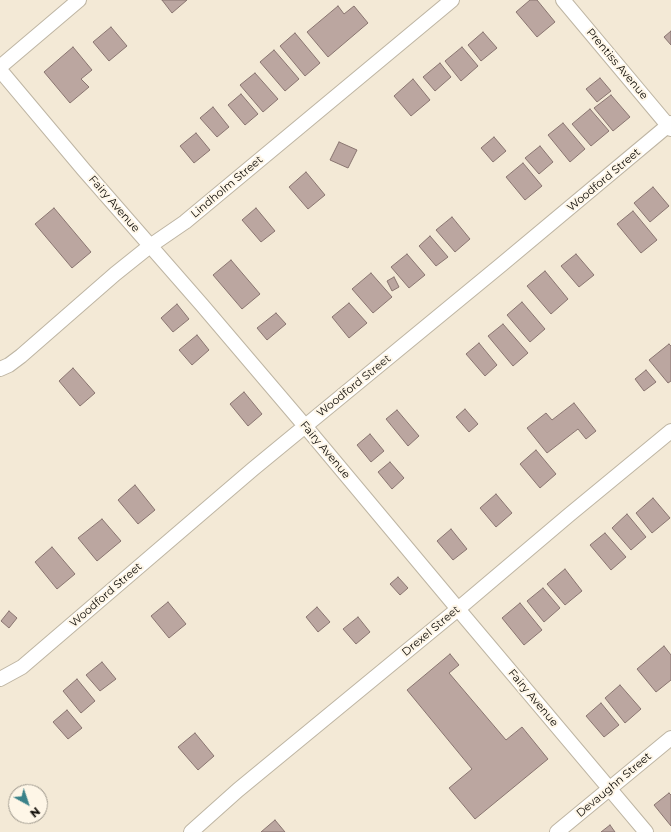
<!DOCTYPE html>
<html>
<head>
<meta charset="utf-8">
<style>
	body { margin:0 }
	#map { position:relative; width:671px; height:832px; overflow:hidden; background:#f3e9d6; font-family:Montserrat,sans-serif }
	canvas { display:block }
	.north { position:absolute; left:8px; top:784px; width:40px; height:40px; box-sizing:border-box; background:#fef6e7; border:1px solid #9e988d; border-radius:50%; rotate:140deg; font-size:11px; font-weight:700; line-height:16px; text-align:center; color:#0e0b06 }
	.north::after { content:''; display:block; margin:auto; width:14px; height:18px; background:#3a8289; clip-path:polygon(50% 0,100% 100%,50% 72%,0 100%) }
</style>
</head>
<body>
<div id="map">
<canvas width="671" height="832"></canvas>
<div class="north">N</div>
</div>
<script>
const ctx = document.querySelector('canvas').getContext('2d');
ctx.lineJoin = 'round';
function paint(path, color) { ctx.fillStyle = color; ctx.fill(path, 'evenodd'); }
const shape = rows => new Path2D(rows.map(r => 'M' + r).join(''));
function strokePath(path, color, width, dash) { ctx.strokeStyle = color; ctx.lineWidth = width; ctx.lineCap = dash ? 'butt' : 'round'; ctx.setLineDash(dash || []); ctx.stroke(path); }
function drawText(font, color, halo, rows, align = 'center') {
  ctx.font = font + ' Montserrat,sans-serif'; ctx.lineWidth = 4; ctx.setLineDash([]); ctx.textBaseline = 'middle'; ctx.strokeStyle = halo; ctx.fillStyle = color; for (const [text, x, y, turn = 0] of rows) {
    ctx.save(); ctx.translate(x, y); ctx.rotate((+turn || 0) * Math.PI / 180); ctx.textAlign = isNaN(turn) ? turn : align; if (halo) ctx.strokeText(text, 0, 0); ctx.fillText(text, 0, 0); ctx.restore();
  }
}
const building = shape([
	[162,0,187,0,172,13,162,0],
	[530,0,537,0,555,22,537,37,516,12,530,0],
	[338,6,344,14,354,6,368,23,328,57,307,32,338,6],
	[111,27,127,46,109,61,93,42,111,27],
	[671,31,671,45,664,37,671,31],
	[483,32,497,48,481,61,468,45,483,32],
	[295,33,320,63,305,76,280,46,295,33],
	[73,47,92,70,81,79,89,87,70,103,44,72,73,47],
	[462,47,478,66,461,81,445,61,462,47],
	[274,50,299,79,285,91,260,62,274,50],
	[440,63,451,77,435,91,423,77,440,63],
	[255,73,278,99,263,112,240,85,255,73],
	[600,78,611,91,597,102,586,89,600,78],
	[413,79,430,100,411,116,394,96,413,79],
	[241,94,258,114,245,125,228,105,241,94],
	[611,95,630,117,613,131,594,108,611,95],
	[213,107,229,127,217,137,200,118,213,107],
	[590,109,609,131,591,146,572,124,590,109],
	[563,123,585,149,570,162,548,135,563,123],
	[196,133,210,150,194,163,180,146,196,133],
	[494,137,506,151,493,162,481,148,494,137],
	[339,142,357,150,348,168,330,160,339,142],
	[540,146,553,162,539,174,525,158,540,146],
	[523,163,542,186,525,200,506,177,523,163],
	[306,172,325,195,308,209,289,187,306,172],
	[653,187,669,206,650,222,634,203,653,187],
	[54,208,91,252,72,268,35,224,54,208],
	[256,208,275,231,261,242,242,220,256,208],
	[633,211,657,240,641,253,617,224,633,211],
	[452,217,470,239,455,252,436,230,452,217],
	[430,236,448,257,436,266,419,246,430,236],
	[407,254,425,275,409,288,391,267,407,254],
	[576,254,594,275,579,287,561,266,576,254],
	[231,260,260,294,242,309,213,275,231,260],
	[545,271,568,299,551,314,527,286,545,271],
	[371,273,392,297,373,313,352,289,371,273],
	[394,277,399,287,392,291,387,281,394,277],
	[522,302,545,329,530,342,507,315,522,302],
	[349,303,367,323,349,338,332,317,349,303],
	[177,304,189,319,173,332,161,318,177,304],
	[276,313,286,324,267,340,257,328,276,313],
	[503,324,528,353,513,366,488,336,503,324],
	[197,335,209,350,192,365,179,350,197,335],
	[479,343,497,365,485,376,466,354,479,343],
	[669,344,671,346,671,381,668,383,649,360,669,344],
	[73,368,95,393,80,406,59,381,73,368],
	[646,370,656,382,644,391,635,379,646,370],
	[244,392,262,414,248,426,230,404,244,392],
	[574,403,596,431,586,439,578,429,547,453,527,428,546,413,552,420,574,403],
	[465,409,478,424,469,432,456,417,465,409],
	[397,410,419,436,408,446,386,419,397,410],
	[370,434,384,451,371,462,357,445,370,434],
	[536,450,556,474,540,488,520,464,536,450],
	[390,462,404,478,392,489,378,472,390,462],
	[135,485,155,510,138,524,118,500,135,485],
	[496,494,512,513,496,527,480,508,496,494],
	[653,498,670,518,652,533,636,513,653,498],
	[627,514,646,537,631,550,612,528,627,514],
	[102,519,121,541,97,561,78,538,102,519],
	[451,529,467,549,453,560,437,541,451,529],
	[605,533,626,557,611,570,590,545,605,533],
	[52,547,75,574,57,589,35,562,52,547],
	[565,569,582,591,565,605,547,584,565,569],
	[398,577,408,588,400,595,390,584,398,577],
	[543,588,560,608,544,622,527,601,543,588],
	[168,602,186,624,169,638,151,616,168,602],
	[520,603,542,630,524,645,502,618,520,603],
	[317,607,330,622,318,632,306,617,317,607],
	[9,611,17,618,9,628,1,621,9,611],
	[358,617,370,632,356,644,343,629,358,617],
	[664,646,671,655,671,680,656,692,637,669,664,646],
	[450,654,459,665,449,673,506,740,522,727,548,759,475,819,449,788,472,769,407,690,450,654],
	[102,662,116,679,100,691,86,675,102,662],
	[77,679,95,701,81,713,63,691,77,679],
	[620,685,641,709,625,723,605,698,620,685],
	[601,703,619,725,604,737,586,716,601,703],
	[67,710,82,728,68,739,53,722,67,710],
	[195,733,214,756,198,770,178,747,195,733],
	[669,793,671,795,671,826,654,805,669,793],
	[275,820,285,832,261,832,275,820],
	[610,825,615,832,601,832,610,825]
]);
paint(building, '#bba6a0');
strokePath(building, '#897570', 1);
const street = shape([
	[563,0,671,129],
	[0,67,79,0],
	[0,70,84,170,202,305,305,426,458,609,646,832],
	[0,369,9,365,21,356,115,274,150,246,185,222,452,0],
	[0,679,22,667,253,469,501,265,671,123],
	[191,832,238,790,458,609,569,515,671,431],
	[557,832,671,738]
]);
strokePath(street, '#beb5a3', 16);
strokePath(street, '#fff', 14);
drawText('11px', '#0e0b06', '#fef6e7', [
	["Prentiss Avenue",617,64,50],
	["Woodford Street",604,180,-40],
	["Lindholm Street",227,187,-40],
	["Fairy Avenue",114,204,49],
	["Woodford Street",354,386,-39],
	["Fairy Avenue",325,450,50],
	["Woodford Street",106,595,-41],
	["Drexel Street",431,631,-40],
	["Fairy Avenue",533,698,50],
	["Devaughn Street",614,785,-40]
]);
</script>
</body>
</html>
